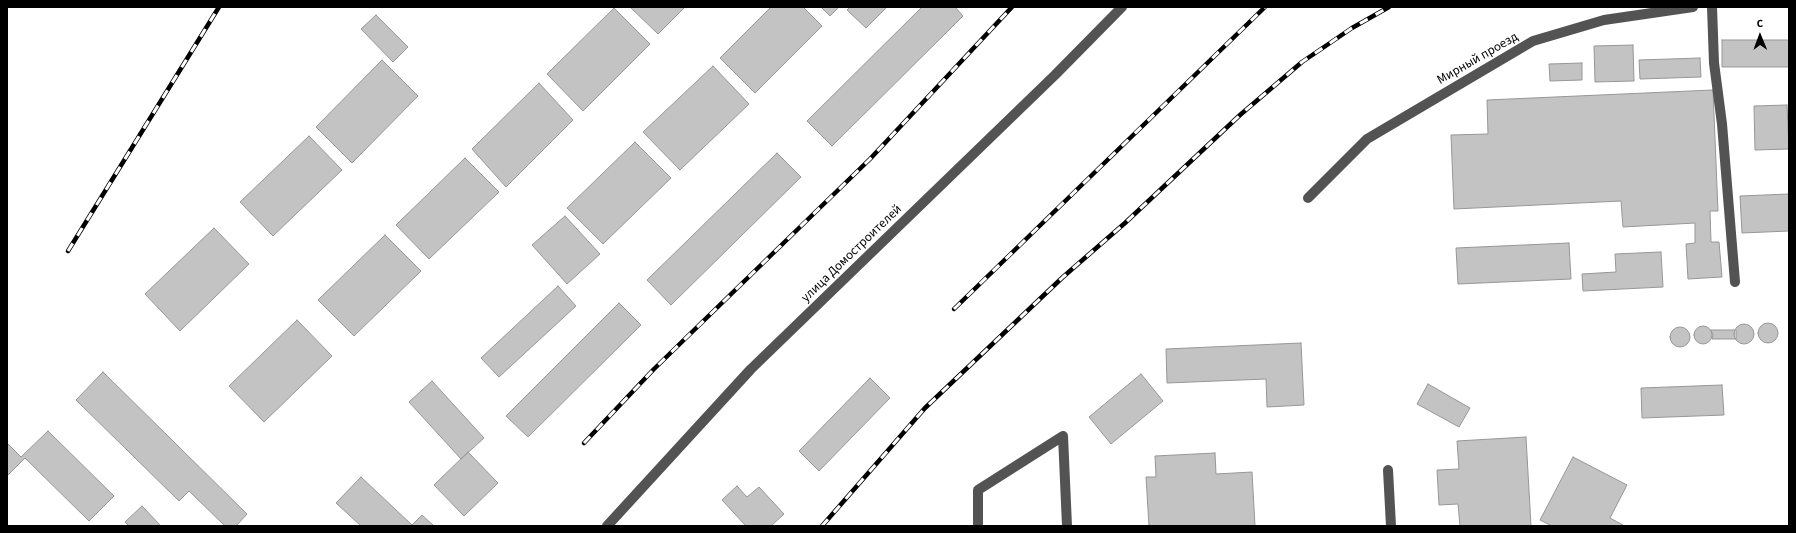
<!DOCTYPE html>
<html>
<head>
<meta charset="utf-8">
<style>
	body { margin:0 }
	#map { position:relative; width:1796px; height:533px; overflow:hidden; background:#fff; font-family:"Source Sans 3",sans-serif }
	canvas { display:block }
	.frame { position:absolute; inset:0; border:8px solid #000; pointer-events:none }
	.north { position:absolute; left:1740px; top:16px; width:40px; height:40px; -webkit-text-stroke:3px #fff; paint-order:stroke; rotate:359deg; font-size:11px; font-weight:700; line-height:16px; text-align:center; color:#000 }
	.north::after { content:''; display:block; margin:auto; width:14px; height:18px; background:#000; clip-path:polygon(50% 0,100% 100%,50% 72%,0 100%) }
</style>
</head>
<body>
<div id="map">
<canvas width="1796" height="533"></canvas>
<div class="frame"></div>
<div class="north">С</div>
</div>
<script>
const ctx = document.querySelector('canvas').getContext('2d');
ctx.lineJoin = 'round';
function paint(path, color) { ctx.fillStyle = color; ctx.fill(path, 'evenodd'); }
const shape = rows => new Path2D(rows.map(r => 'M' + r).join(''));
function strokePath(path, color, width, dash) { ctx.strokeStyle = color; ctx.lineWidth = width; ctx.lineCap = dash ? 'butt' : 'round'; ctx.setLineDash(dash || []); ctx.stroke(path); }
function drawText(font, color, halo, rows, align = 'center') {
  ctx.font = font + ' "Source Sans 3",sans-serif'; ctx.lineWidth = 3; ctx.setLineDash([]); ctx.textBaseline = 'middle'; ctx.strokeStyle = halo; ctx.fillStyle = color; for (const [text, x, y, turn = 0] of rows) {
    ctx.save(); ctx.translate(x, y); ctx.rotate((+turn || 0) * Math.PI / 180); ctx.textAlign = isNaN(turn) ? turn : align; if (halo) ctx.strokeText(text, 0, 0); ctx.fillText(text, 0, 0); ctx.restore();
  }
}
const building = shape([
	[630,7,685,7,658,34,630,7],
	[771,7,803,7,822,26,755,93,720,58,771,7],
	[821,7,839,7,830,16,821,7],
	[850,7,887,7,866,28,847,10,850,7],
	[922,7,955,7,963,16,832,146,807,121,922,7],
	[614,8,650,44,583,111,547,74,614,8],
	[376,15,408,47,393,62,361,29,376,15],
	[1722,40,1789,40,1789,67,1722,67,1722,40],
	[1633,45,1634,81,1595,82,1594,46,1633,45],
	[1700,58,1701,77,1640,79,1639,60,1700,58],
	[382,60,418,96,352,163,316,127,382,60],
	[1582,63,1582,80,1550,81,1549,64,1582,63],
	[713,66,749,104,680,170,643,132,713,66],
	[539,83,573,120,506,187,472,149,539,83],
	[1713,90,1718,211,1710,211,1711,242,1719,242,1722,277,1688,279,1686,244,1695,243,1695,223,1623,227,1621,201,1454,209,1451,135,1488,134,1487,100,1713,90],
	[1787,105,1789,149,1755,150,1754,106,1787,105],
	[309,136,342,170,273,236,240,202,309,136],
	[635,142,671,178,603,244,567,208,635,142],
	[777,153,801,177,671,305,647,280,777,153],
	[465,158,499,192,429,259,396,225,465,158],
	[1789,194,1789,231,1742,233,1740,196,1789,194],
	[565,216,600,254,567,284,532,245,565,216],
	[214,228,249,264,180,331,145,294,214,228],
	[385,235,421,271,354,336,318,300,385,235],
	[1569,243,1571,279,1458,284,1456,248,1569,243],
	[1661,252,1663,287,1583,291,1582,274,1616,272,1615,254,1661,252],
	[558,286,576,306,499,377,481,358,558,286],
	[619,303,641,325,528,437,506,416,619,303],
	[297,320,332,356,264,422,229,386,297,320],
	'1758 333a10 10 0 1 1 20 0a10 10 0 1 1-20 0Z',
	'1734 334a10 10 0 1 1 20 0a10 10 0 1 1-20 0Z',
	'1694 335a9 9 0 1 1 18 0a9 9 0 1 1-18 0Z',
	'1670 337a10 10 0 1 1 20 0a10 10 0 1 1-20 0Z',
	[1711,330,1736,330,1736,339,1712,339,1713,335,1711,330],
	[1301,343,1304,405,1267,407,1266,379,1167,383,1166,349,1301,343],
	[103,372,247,514,236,526,225,526,189,491,179,501,76,400,103,372],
	[1141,374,1163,401,1111,444,1089,417,1141,374],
	[870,378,890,398,819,471,799,451,870,378],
	[432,381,484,438,461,459,409,402,432,381],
	[1428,384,1470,408,1459,427,1417,404,1428,384],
	[1722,385,1724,415,1642,418,1641,388,1722,385],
	[48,431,114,496,89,521,25,458,7,476,7,443,21,457,48,431],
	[1526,437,1531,526,1460,526,1458,504,1439,505,1437,470,1459,469,1457,441,1526,437],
	[468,452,498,483,464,516,434,485,468,452],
	[1215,453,1216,474,1252,472,1255,526,1149,526,1146,477,1156,477,1155,456,1215,453],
	[1573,457,1627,485,1610,518,1623,525,1623,526,1552,526,1540,520,1573,457],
	[361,477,412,525,422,515,434,526,361,526,336,503,361,477],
	[737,486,747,497,759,487,784,514,771,526,746,526,722,500,737,486],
	[142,506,161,526,129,526,125,522,142,506]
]);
paint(building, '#c3c3c3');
strokePath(building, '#979797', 1);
strokePath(shape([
	[1712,7,1714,63,1722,124,1735,282],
	[1308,198,1367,139,1533,41,1604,20,1693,7],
	[1388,470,1391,526],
	[607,526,751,369,1055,75,1122,7],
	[978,526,978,490,1063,436,1067,526]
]), '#535353', 10);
const rail = shape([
	[68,251,219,7],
	[954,309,1265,7],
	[584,443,654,369,870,159,1012,7],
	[822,526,925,408,1063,277,1125,223,1240,115,1302,62,1352,28,1389,7]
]);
strokePath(rail, '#000', 4.5);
strokePath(rail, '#fff', 3, [9]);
drawText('13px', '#000', '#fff', [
	["Мирный проезд",1478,59,-30],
	["улица Домостроителей",852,254,-44]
]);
</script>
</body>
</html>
